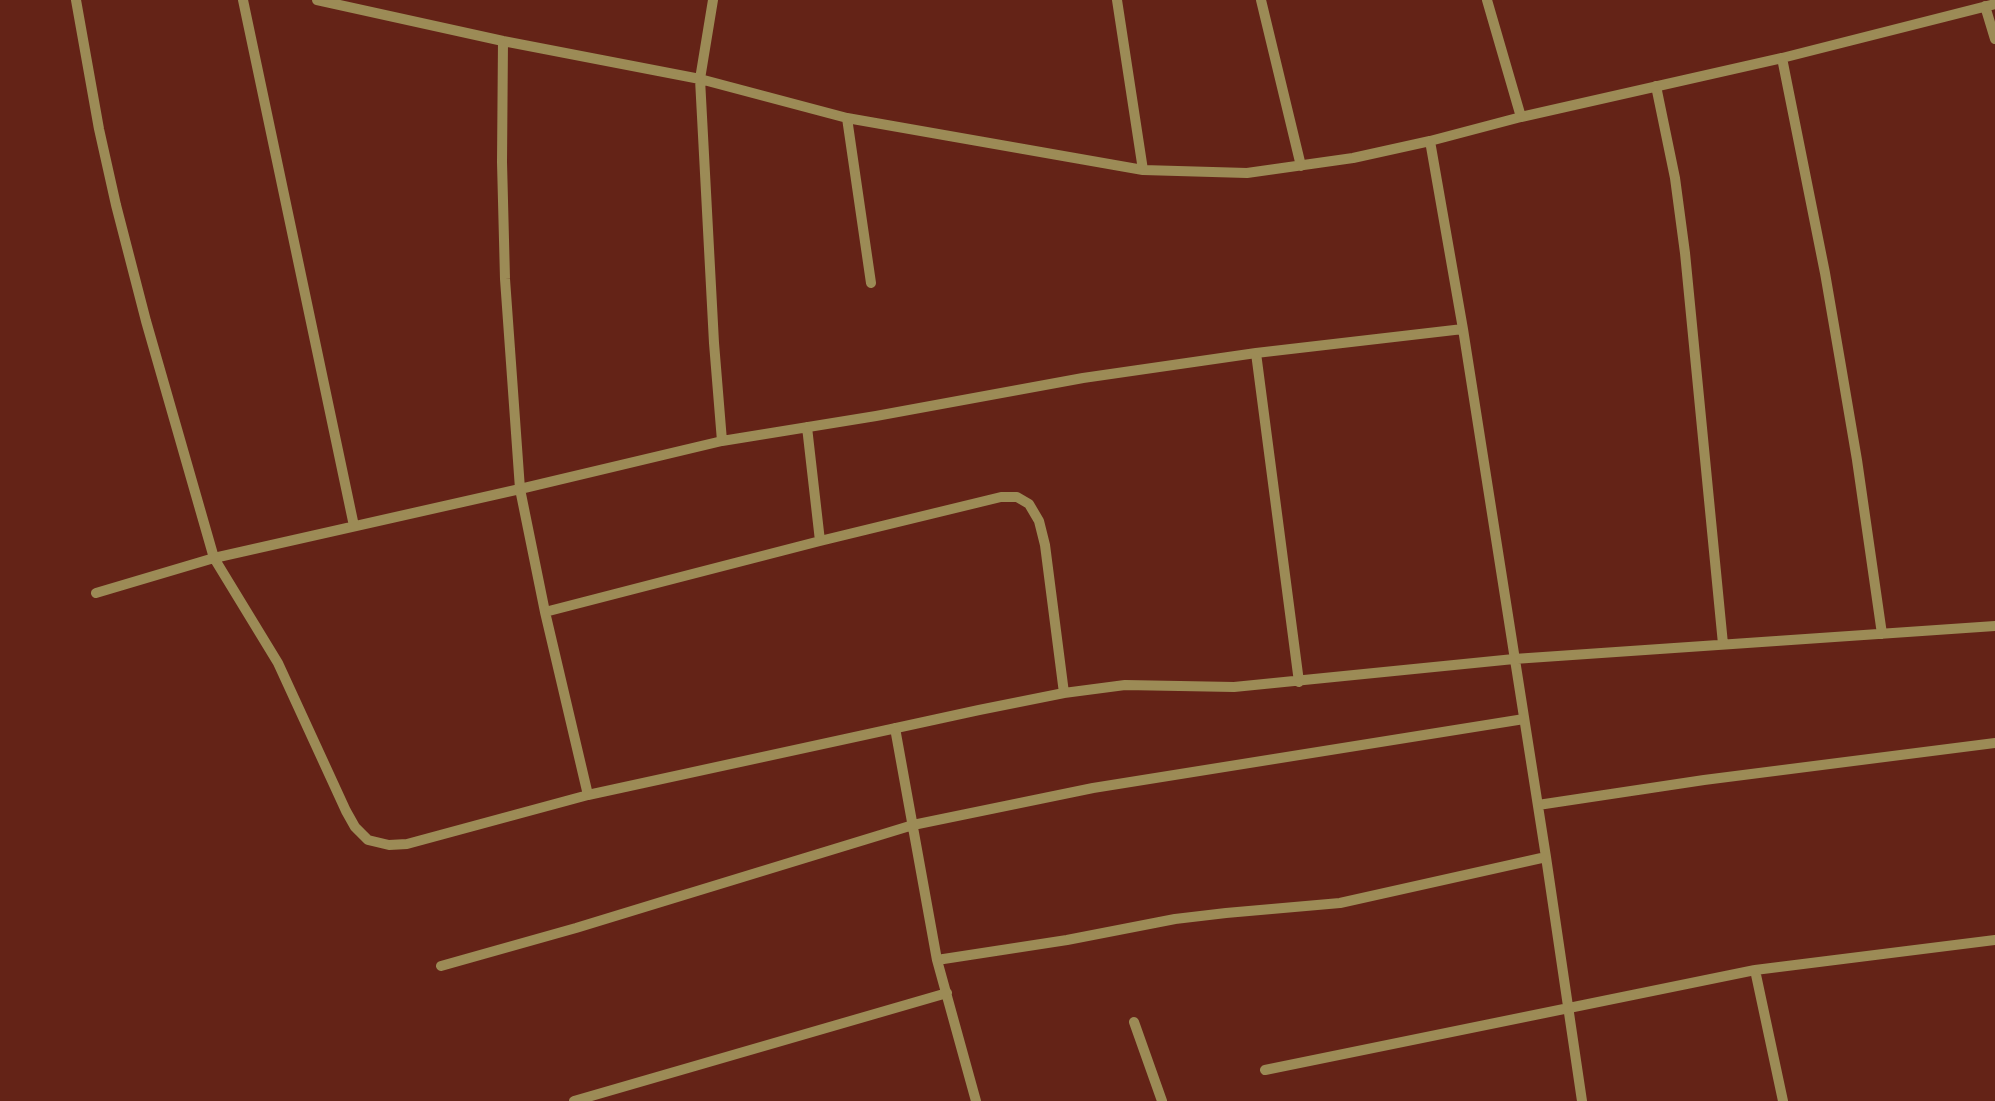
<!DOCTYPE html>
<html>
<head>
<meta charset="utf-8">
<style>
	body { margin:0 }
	canvas { display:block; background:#642317 }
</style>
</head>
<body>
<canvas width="1995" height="1101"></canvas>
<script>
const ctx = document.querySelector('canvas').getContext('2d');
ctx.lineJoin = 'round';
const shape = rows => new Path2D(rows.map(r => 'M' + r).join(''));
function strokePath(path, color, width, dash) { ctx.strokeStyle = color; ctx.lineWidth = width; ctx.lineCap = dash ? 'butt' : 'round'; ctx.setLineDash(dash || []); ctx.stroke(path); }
strokePath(shape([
	[76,0,99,129,116,205,146,321,214,558,278,663,346,811,355,827,368,840,389,845,407,844,588,795,979,710,1064,693,1125,685,1234,687,1514,659,1995,626],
	[243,0,354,526],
	[317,0,503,41,700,79,847,118,1143,170,1247,173,1353,158,1430,141,1521,117,1782,58,1995,4],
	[713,0,700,79,714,343,722,441],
	[1117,0,1143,170],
	[1261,0,1301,166],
	[1487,0,1521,117],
	[1985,6,1995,39],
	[503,41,502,162,505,279,520,489,545,612,588,795],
	[1782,58,1825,273,1841,366,1857,460,1882,634],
	[1656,86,1675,178,1685,253,1723,644],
	[847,118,871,283],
	[1430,141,1463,329,1546,857,1582,1101],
	[1256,353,1299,682],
	[807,427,820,541],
	[96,593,214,558,520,489,722,441,876,416,1083,378,1256,353,1463,329],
	[545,612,820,541,1001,497,1017,497,1029,504,1039,521,1045,545,1064,693],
	[895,728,937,960,976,1101],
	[1538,805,1704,780,1995,743],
	[937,960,1067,940,1175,919,1226,913,1340,903,1546,857],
	[441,966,576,928,913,825,1093,788,1524,719],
	[1755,970,1783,1101],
	[1134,1022,1162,1101],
	[1265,1070,1755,970,1995,940],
	[574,1101,947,993]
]), '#9c8b56', 10);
</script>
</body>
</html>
